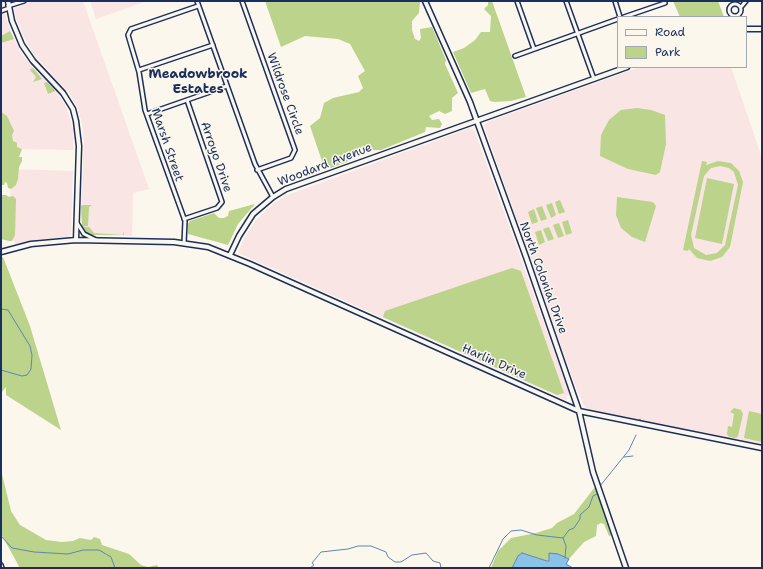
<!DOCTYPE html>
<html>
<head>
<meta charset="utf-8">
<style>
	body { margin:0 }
	#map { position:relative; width:763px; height:569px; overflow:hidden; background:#fbf7ec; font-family:"Shantell Sans",sans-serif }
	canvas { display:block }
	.frame { position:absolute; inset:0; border:2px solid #1b2f5e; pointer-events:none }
	.legend { position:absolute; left:617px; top:16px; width:130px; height:52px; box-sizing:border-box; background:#fbf7ec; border:1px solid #a1a7b3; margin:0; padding:5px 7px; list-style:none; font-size:12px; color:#1b2f5e }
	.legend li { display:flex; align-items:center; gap:8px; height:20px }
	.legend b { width:20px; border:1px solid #a1a7b3 }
</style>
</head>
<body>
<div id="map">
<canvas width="763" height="569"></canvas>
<div class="frame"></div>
<ul class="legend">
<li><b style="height:5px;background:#fbf7ec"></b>Road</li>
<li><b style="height:11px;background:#bbd38a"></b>Park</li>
</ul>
</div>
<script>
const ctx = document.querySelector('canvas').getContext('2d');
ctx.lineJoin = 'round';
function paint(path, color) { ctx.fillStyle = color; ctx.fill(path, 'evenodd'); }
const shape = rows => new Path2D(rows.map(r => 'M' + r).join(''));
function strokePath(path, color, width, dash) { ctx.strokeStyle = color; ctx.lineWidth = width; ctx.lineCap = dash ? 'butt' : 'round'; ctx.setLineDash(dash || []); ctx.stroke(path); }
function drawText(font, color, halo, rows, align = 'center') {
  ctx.font = font + ' "Shantell Sans",sans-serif'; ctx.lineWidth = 3; ctx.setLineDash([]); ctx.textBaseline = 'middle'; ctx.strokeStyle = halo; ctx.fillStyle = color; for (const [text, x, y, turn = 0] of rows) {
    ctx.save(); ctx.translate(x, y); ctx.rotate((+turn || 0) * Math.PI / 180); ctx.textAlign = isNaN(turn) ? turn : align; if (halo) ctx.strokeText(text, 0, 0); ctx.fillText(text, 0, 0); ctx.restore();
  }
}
paint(shape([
	[1,1,3,1,6,18,13,37,23,56,55,90,66,106,73,130,73,150,14,149,1,118],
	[33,1,83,1,149,189,133,193,132,236,90,235,86,234,83,229,81,213,84,143,82,123,77,107,69,93,36,57,26,42,16,18,14,8],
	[90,1,147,1,96,19],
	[640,67,731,67,762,158,762,444,617,416,590,410,585,407,577,391,484,126,487,122],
	[470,128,473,131,474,129,570,395,566,396,567,398,566,400,238,253,243,240,255,221,273,204,285,196],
	[12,169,73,171,71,233,69,237,42,239,16,244,7,230]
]), '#f9e5e3');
paint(shape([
	[265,1,420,2,419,13,412,21,412,30,415,39,419,41,421,38,420,29,432,27,446,60,445,64,458,93,452,98,452,111,445,114,439,111,429,116,432,120,439,119,442,124,440,128,426,127,425,132,381,150,368,150,354,154,347,162,331,168,323,164,310,126,320,118,324,103,333,98,359,92,363,88,358,76,365,71,350,44,338,39,305,36,281,47],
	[488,1,492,1,526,97,511,101,494,102,490,101,485,89,471,93,453,52,464,48,475,40,481,32,490,32,491,16,484,9,488,5],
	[673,1,718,1,724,17,680,17],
	[10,31,14,39,1,43,1,36],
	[32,68,34,69,42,79,33,82,36,77,30,70],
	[47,82,55,90,55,91,48,94,44,83],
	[637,108,651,110,665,115,666,144,660,172,656,175,628,169,600,156,601,135,609,120,621,110],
	[1,112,7,116,14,131,12,135,13,141,17,143,17,147,22,149,19,157,22,157,22,161,19,167,18,179,16,185,11,189,8,188,7,183,5,182,4,185,1,185],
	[702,161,707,162,706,165,718,161,731,163,739,171,743,182,730,247,722,257,710,261,697,258,689,249,688,251,683,250],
	[720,166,729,168,734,172,738,185,725,245,717,253,706,255,694,248,691,235,704,176,711,168],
	[707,178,734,184,722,244,695,238],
	[1,195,6,195,9,197,13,196,16,199,15,235,12,241,9,241,1,239],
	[617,197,653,202,656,206,645,242,632,237,621,228,616,215],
	[560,200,565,212,559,214,555,202],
	[552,203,556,215,551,218,546,205],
	[255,204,238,224,228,245,188,234,188,224,190,221,214,213,219,218,224,218,228,216,229,211],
	[83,205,92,205,89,207,88,226,82,227,81,206],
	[542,206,547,219,541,221,536,208],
	[534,209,538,222,532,224,528,212],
	[568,220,572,233,566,235,562,222],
	[559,223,564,236,558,238,553,225],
	[83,227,89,227,94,233,123,235,124,231,124,235,89,235,85,233],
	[549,227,554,239,548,241,543,229],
	[541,230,545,242,539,245,535,232],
	[3,257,30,326,61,430,6,395,6,387,1,393,1,258],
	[512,268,521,271,564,393,557,395,383,317,385,311],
	[734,408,741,410,743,414,738,436,736,438,729,437,727,434,728,426,732,427,734,414,730,412],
	[749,411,762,414,762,442,744,438],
	[1,470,11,511,20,525,46,540,62,542,73,541,80,538,91,540,94,537,100,539,102,545,129,554,141,565,148,567,157,565,159,568,20,568,1,534],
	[595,487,612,535,609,536,604,524,601,523,597,525,596,536,584,542,569,559,558,554,549,554,549,561,547,561,522,553,515,561,512,568,491,568,498,551,511,538,536,533,552,528,557,523,574,514]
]), '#bbd38a');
const water = shape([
	[522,553,547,561,549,561,549,553,558,554,569,559,566,564,573,568,512,568,518,556,522,553]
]);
paint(water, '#8ac2e8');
strokePath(water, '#5e87b1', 1);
strokePath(shape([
	[1,309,8,310,30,346,32,355,31,369,27,375,22,376,1,370],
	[640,420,640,419],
	[624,457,633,456],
	[600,486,629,450,636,435],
	[1,536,12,548,34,552,68,554,83,550,99,550,111,557,115,568],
	[563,538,566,546,565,558],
	[310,568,314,565,312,563,321,552,348,549,358,546,371,546,386,552,388,557,395,562,401,562,412,555,426,553,433,561,440,563,441,568],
	[489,568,503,539,511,531,521,530,537,535,563,538,569,530,574,528,580,519,580,515,589,507,593,496,597,494]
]), '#5e87b1', 1);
const street = shape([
	[197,1,255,164,273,197],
	[242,1,295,150,291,158,257,170],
	[517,1,534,49],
	[566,1,594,79],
	[615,1,620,17],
	'729 10a6 6 0 1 1 12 0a6 6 0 1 1-12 0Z',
	[8,6,24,1],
	[741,7,746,1],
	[1,11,9,8],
	[624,17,665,3],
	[515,56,618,19],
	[139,70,213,45],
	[147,114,227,86],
	[184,219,217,208,222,202,187,100],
	[77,223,84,234,96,240],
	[184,243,185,221,145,110,139,72,128,35,131,29,198,6],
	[1,565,2,568]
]);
const secondary = shape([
	[8,1,12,21,22,45,33,61,63,93,73,109,76,121,79,146,76,240],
	[425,1,470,102,526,257,579,411,593,472,626,568],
	[746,29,762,29],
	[1,252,31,244,76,240,174,242,208,247,250,264,579,411,762,448],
	[230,255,239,236,253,214,273,197,286,189,627,67]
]);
strokePath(street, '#1b2f5e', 6);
strokePath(secondary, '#1b2f5e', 7);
strokePath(street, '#fbf7ec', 3);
strokePath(secondary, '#fbf7ec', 4);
drawText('12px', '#1b2f5e', '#fbf7ec', [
	["Wildrose Circle",285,94,70],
	["Marsh Street",167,145,71],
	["Arroyo Drive",216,157,71],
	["Woodard Avenue",325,165,-21],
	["North Colonial Drive",543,278,70],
	["Harlin Drive",494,362,24]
]);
drawText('bold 13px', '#1b2f5e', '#fbf7ec', [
	["Meadowbrook",198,75],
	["Estates",198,90]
]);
</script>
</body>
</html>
